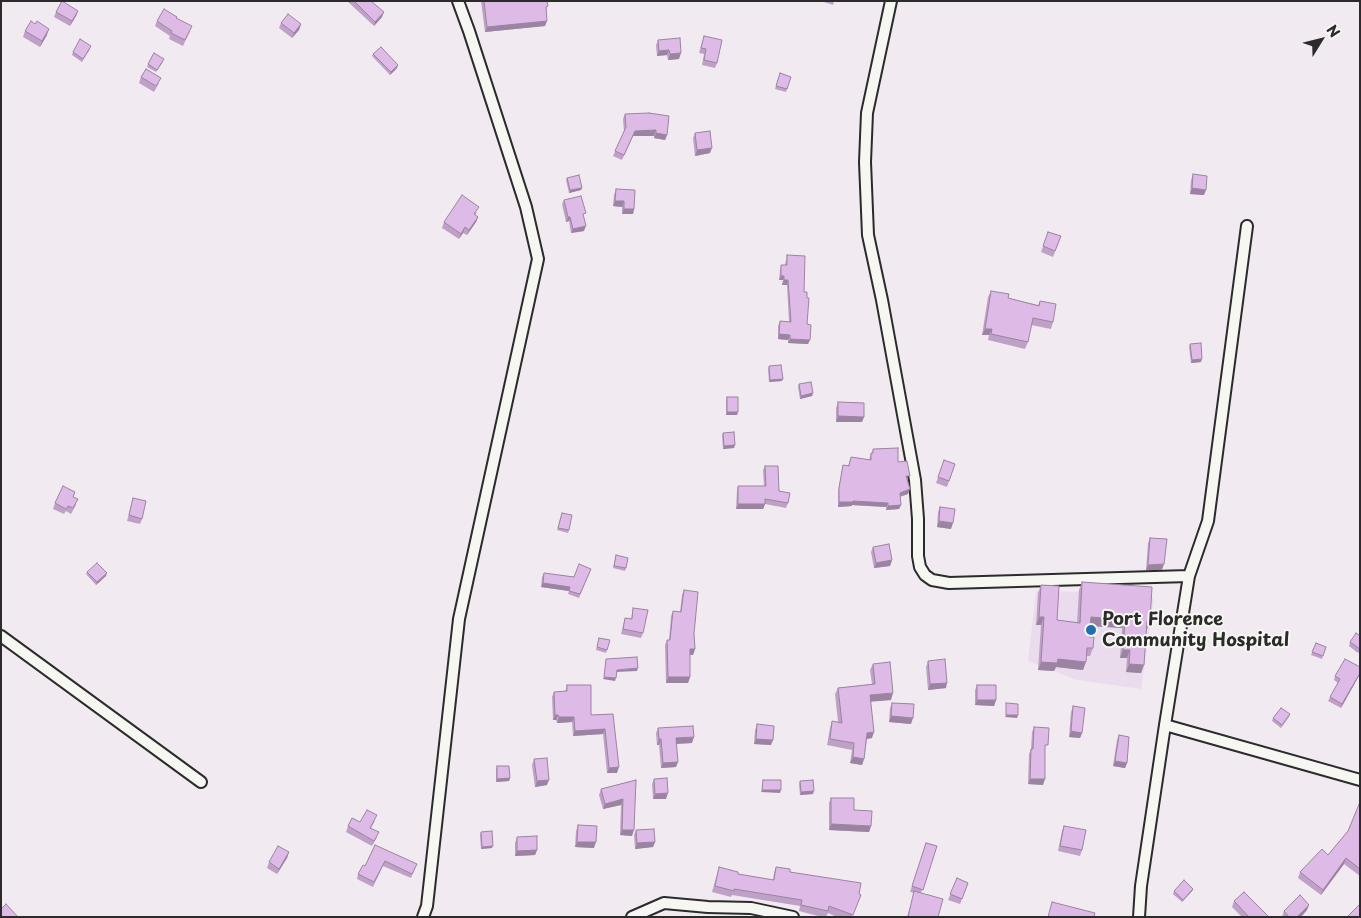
<!DOCTYPE html>
<html>
<head>
<meta charset="utf-8">
<style>
	body { margin:0 }
	#map { position:relative; width:1361px; height:918px; overflow:hidden; background:#f1eaf0; font-family:"Playpen Sans",sans-serif }
	canvas { display:block }
	.frame { position:absolute; inset:0; border:2px solid #2b2b2b; pointer-events:none }
	.north { position:absolute; left:1296px; top:15px; width:50px; height:50px; -webkit-text-stroke:4px #f6f6f2; paint-order:stroke; rotate:54deg; font-size:14px; font-weight:700; line-height:20px; text-align:center; color:#2b2b2b }
	.north::after { content:''; display:block; margin:auto; width:18px; height:22px; background:#2b2b2b; clip-path:polygon(50% 0,100% 100%,50% 72%,0 100%) }
</style>
</head>
<body>
<div id="map">
<canvas width="1361" height="918"></canvas>
<div class="frame"></div>
<div class="north">N</div>
</div>
<script>
const ctx = document.querySelector('canvas').getContext('2d');
ctx.lineJoin = 'round';
function paint(path, color) { ctx.fillStyle = color; ctx.fill(path, 'evenodd'); }
const shape = rows => new Path2D(rows.map(r => 'M' + r).join(''));
function strokePath(path, color, width, dash) { ctx.strokeStyle = color; ctx.lineWidth = width; ctx.lineCap = dash ? 'butt' : 'round'; ctx.setLineDash(dash || []); ctx.stroke(path); }
function drawText(font, color, halo, rows, align = 'center') {
  ctx.font = font + ' "Playpen Sans",sans-serif'; ctx.lineWidth = 4; ctx.setLineDash([]); ctx.textBaseline = 'middle'; ctx.strokeStyle = halo; ctx.fillStyle = color; for (const [text, x, y, turn = 0] of rows) {
    ctx.save(); ctx.translate(x, y); ctx.rotate((+turn || 0) * Math.PI / 180); ctx.textAlign = isNaN(turn) ? turn : align; if (halo) ctx.strokeText(text, 0, 0); ctx.fillText(text, 0, 0); ctx.restore();
  }
}
paint(shape([
	[1036,591,1144,593,1154,598,1141,689,1077,680,1028,661]
]), '#ebdced');
const minor = shape([
	[891,1,867,113,865,162,868,235,882,300,915,480,918,519,918,556,920,567,925,575,932,580,949,583,1189,576],
	[1,636,201,782],
	[1165,725,1360,780],
	[423,917,427,906,459,619,538,259,526,207,469,31,458,1],
	[632,917,664,903,708,907,751,908,793,917],
	[1139,917,1141,886,1165,725,1189,576,1208,521,1247,226]
]);
strokePath(minor, '#2b2b2b', 14);
strokePath(minor, '#f6f6f2', 10);
paint(shape([
	[347,1,371,1,382,17,374,26],
	[481,1,547,1,545,26,485,32],
	[821,1,834,1,833,5],
	[78,11,76,16,70,26,54,17,56,12],
	[176,18,190,31,183,46,169,39,170,36,155,26,157,21],
	[281,23,301,24,299,30,292,38,279,28],
	[25,31,47,35,40,47,23,37],
	[704,36,717,63,715,68,702,65,704,54,699,53],
	[658,40,679,59,668,60,667,55,657,56,656,45],
	[90,49,82,62,72,55,73,52],
	[373,54,397,68,390,75,372,56],
	[163,62,156,72,147,67,148,64],
	[780,73,791,77,786,92,775,89],
	[141,77,159,83,154,92,139,83],
	[625,114,667,135,665,140,654,138,654,136,633,136,622,160,613,156,624,132,623,119],
	[695,133,710,153,695,156,693,138],
	[1193,174,1204,195,1190,194,1191,180],
	[567,178,582,188,581,190,569,193,566,180],
	[616,189,634,209,633,214,622,214,622,207,613,206,614,195],
	[564,200,584,231,571,233,569,221,566,222,562,204],
	[477,212,475,215,478,217,476,222,467,235,463,233,459,239,442,228,444,222],
	[1048,232,1061,236,1053,257,1041,252],
	[787,255,804,292,808,344,788,343,788,340,778,339,778,326,780,321,789,322,787,285,782,285,783,280,779,280,780,270,781,265,785,265],
	[991,291,1008,298,1038,305,1040,301,1053,322,1051,329,1031,325,1028,342,1025,349,988,340,989,335,982,335,988,297],
	[1190,344,1201,362,1191,363,1189,347],
	[769,366,782,381,769,382,768,369],
	[799,384,813,393,812,396,800,399,798,387],
	[727,397,737,415,726,415,726,400],
	[838,402,862,422,836,422,836,408],
	[723,433,735,445,734,448,723,449,722,436],
	[873,449,898,462,908,480,907,480,908,494,900,497,901,505,899,509,886,510,886,507,852,505,852,506,838,507,838,492,842,469,843,465,848,466,851,457,869,460,871,453,872,453],
	[944,460,955,464,947,487,936,483],
	[765,466,779,491,788,503,786,508,765,504,763,509,736,509,737,490,738,486,764,486,763,470],
	[75,492,73,497,76,505,71,514,66,511,64,514,53,509,55,503],
	[133,498,142,519,140,524,127,521],
	[940,507,951,529,937,527,938,512],
	[561,516,569,530,568,533,557,530],
	[1150,538,1162,570,1146,570,1148,543],
	[873,547,892,560,890,566,874,568,871,552],
	[616,555,626,568,625,571,613,568],
	[591,569,579,598,568,594,569,591,541,587,542,577,544,573,574,577],
	[87,572,106,576,96,585,86,574],
	[1082,582,1150,621,1147,629,1146,629,1141,673,1126,672,1127,658,1120,658,1122,628,1090,626,1089,637,1093,648,1090,656,1086,656,1083,670,1056,667,1054,671,1038,670,1041,625,1036,625,1038,593,1041,585,1057,620,1077,623,1079,590],
	[684,590,694,634,695,649,693,655,690,655,690,677,688,683,666,683,665,645,667,640,669,640,671,616,673,611,680,612,682,595],
	[633,608,643,633,641,638,621,634,625,618,631,619],
	[1360,633,1360,651,1358,653,1349,646,1350,642,1359,635],
	[599,638,610,640,606,653,596,650],
	[1316,643,1326,647,1322,659,1311,655],
	[928,661,946,688,928,690,926,667],
	[873,664,891,700,871,701,872,738,867,739,864,759,862,765,850,763,852,750,827,745,830,728,832,721,838,722,835,694,838,688,872,684,870,670],
	[1360,667,1360,674,1341,708,1328,701,1338,683,1334,680,1335,676],
	[567,685,591,715,613,714,617,773,607,773,603,734,573,736,572,722,557,723,556,720,553,720,552,697,554,692,565,692],
	[977,685,996,700,994,706,975,705,975,690],
	[892,703,911,724,889,722,890,708],
	[1073,706,1082,733,1080,738,1069,737,1071,712],
	[1290,714,1289,717,1281,728,1272,721,1273,718],
	[757,724,771,745,754,744,755,730],
	[1034,727,1045,751,1043,785,1028,784,1029,754,1031,749,1032,732],
	[658,728,692,743,676,744,676,767,661,768,659,745,657,745,656,733],
	[1119,735,1127,763,1125,768,1113,766,1117,740],
	[534,759,547,785,535,787,532,765],
	[497,766,510,778,509,781,496,782,496,769],
	[654,779,666,799,653,799,652,784],
	[636,780,632,836,620,835,621,805,603,809,599,795,601,789],
	[800,781,813,794,800,795,799,784],
	[831,798,854,810,871,826,869,832,829,830,829,803],
	[1360,802,1360,876,1344,864,1321,895,1298,878,1300,872,1328,855,1348,831],
	[375,821,371,828,377,837,372,846,346,832,348,826,360,822],
	[578,825,594,848,575,847,576,831],
	[1064,826,1082,850,1080,856,1058,851,1062,831],
	[636,830,655,842,653,847,635,849,634,835],
	[481,832,492,848,481,849,480,835],
	[517,837,537,850,535,855,515,856,515,843],
	[926,843,937,846,921,893,938,917,907,917,914,893,910,892],
	[375,845,417,864,411,878,383,866,373,887,357,879,358,874,365,866],
	[289,852,287,858,277,874,267,868,269,862],
	[719,867,738,874,773,880,774,873,776,867,861,895,852,917,837,917,828,913,826,917,822,917,799,911,800,906,732,895,731,897,712,892],
	[957,878,968,883,960,904,948,900],
	[1193,889,1192,891,1182,902,1173,894,1174,891],
	[1234,901,1267,917,1242,917,1232,907],
	[1307,910,1301,917,1282,917,1284,911]
]), '#bfa1c7');
paint(shape([
	[78,11,76,16,70,26,72,21],
	[384,12,382,17,374,26,375,22],
	[547,21,545,26,485,32,487,27],
	[301,24,299,30,292,38,294,33],
	[49,29,47,35,40,47,42,41],
	[669,50,667,55,657,56,659,51],
	[681,53,679,59,668,60,670,54],
	[398,65,397,68,390,75,391,72],
	[656,130,654,136,633,136,622,160,635,131],
	[656,133,667,135,665,140,654,138],
	[712,148,710,153,695,156,697,150],
	[582,188,581,190,569,193,570,190],
	[1192,188,1206,190,1204,195,1190,194],
	[615,201,624,201,622,207,613,206],
	[624,209,634,209,633,214,622,214],
	[478,217,476,222,467,235,469,230],
	[568,217,570,217,569,221,566,222],
	[586,226,584,231,571,233,573,229],
	[465,227,463,233,459,239,461,234],
	[781,276,784,276,783,280,779,280],
	[784,280,788,280,787,285,782,285],
	[985,329,992,329,989,335,982,335],
	[779,334,790,335,788,340,778,339],
	[790,339,810,340,808,344,788,343],
	[1202,359,1201,362,1191,363,1192,360],
	[783,379,782,381,769,382,770,380],
	[813,393,812,396,800,399,801,396],
	[727,412,738,412,737,415,726,415],
	[838,416,864,417,862,422,836,422],
	[735,445,734,448,723,449,724,446],
	[910,489,908,494,898,497,900,493],
	[853,501,888,503,886,507,852,505,852,506,838,507,839,502],
	[738,504,765,504,763,509,736,509],
	[901,505,899,509,886,510,888,506],
	[939,521,953,523,951,529,937,527],
	[892,560,890,566,874,568,876,563],
	[1164,564,1162,570,1146,570,1148,565],
	[107,573,106,576,96,585,97,582],
	[543,583,570,587,569,591,541,587],
	[1039,617,1044,617,1041,625,1036,625],
	[1091,617,1125,620,1122,628,1088,626],
	[1147,621,1150,621,1147,629,1144,629],
	[690,649,695,649,693,655,688,655],
	[1123,650,1130,650,1127,658,1120,658],
	[1058,659,1086,662,1083,670,1056,667,1054,671,1038,670,1041,662],
	[1129,664,1144,665,1141,673,1126,672],
	[638,668,637,671,616,672,617,670],
	[1360,673,1360,674,1341,708,1342,704],
	[604,677,616,678,615,681,603,679],
	[668,677,690,677,688,683,666,683],
	[947,683,946,688,928,690,930,684],
	[893,693,891,700,868,702,870,695],
	[977,700,996,700,994,706,975,705],
	[555,715,558,715,556,720,553,720],
	[1006,715,1018,715,1017,718,1005,717],
	[891,716,913,718,911,724,889,722],
	[559,717,574,717,572,722,557,723],
	[605,729,603,734,573,736,575,731],
	[1071,731,1082,733,1080,738,1069,737],
	[874,732,872,738,865,739,867,733],
	[694,737,692,743,674,744,676,738],
	[659,739,661,739,659,745,657,745],
	[756,739,773,740,771,745,754,744],
	[853,757,864,759,862,765,850,763],
	[1115,761,1127,763,1125,768,1113,766],
	[678,762,676,767,661,768,663,763],
	[619,767,617,773,607,773,609,768],
	[510,778,509,781,496,782,497,779],
	[1030,779,1045,779,1043,785,1028,784],
	[549,780,547,785,535,787,537,781],
	[762,790,781,790,780,793,761,792],
	[814,791,813,794,800,795,801,792],
	[668,793,666,799,653,799,655,794],
	[623,799,621,805,603,809,605,804],
	[831,824,871,826,869,832,829,830],
	[622,830,634,830,632,836,620,835],
	[577,842,596,842,594,848,575,847],
	[655,842,653,847,635,849,637,843],
	[493,846,492,848,481,849,482,847],
	[537,850,535,855,515,856,517,851],
	[289,852,287,858,277,874,279,869],
	[1346,858,1344,864,1321,895,1323,890],
	[1193,889,1192,891,1182,902,1183,900],
	[1309,905,1307,910,1301,917,1297,917]
]), '#9b83a2');
const building = shape([
	[62,1,78,11,72,21,56,12,62,1],
	[354,1,371,1,384,12,375,22,354,1],
	[484,1,547,1,548,6,546,7,547,21,487,27,484,1],
	[164,9,177,17,176,18,192,26,185,40,171,33,172,31,157,21,164,9],
	[288,14,301,24,294,33,281,23,288,14],
	[31,21,35,24,37,21,49,29,42,41,25,31,31,21],
	[704,36,722,40,717,63,704,60,706,49,701,48,704,36],
	[680,38,681,53,670,54,669,50,659,51,658,40,680,38],
	[80,39,91,46,83,59,73,52,80,39],
	[381,47,398,65,391,72,373,54,381,47],
	[154,53,164,59,157,70,148,64,154,53],
	[146,69,161,78,156,86,141,77,146,69],
	[780,73,791,77,787,89,776,86,780,73],
	[649,113,669,116,667,135,656,133,656,130,635,131,624,155,615,151,626,127,625,114,649,113],
	[710,131,712,148,697,150,695,133,710,131],
	[1193,174,1207,176,1206,190,1192,188,1193,174],
	[579,175,582,188,570,190,567,178,579,175],
	[616,189,635,190,634,209,624,209,624,201,615,201,616,189],
	[462,195,479,207,474,214,478,217,469,230,465,227,461,234,444,222,462,195],
	[581,196,586,213,583,214,586,226,573,229,570,217,568,217,564,200,581,196],
	[1048,232,1061,236,1055,251,1043,246,1048,232],
	[787,255,805,256,804,292,807,292,807,298,809,298,807,324,811,325,810,340,790,339,790,335,779,334,780,321,791,322,788,280,784,280,784,276,781,276,781,265,787,265,787,255],
	[991,291,1009,294,1008,298,1039,306,1040,301,1056,304,1053,322,1033,318,1028,342,991,334,992,329,985,329,991,291],
	[1201,343,1202,359,1192,360,1190,344,1201,343],
	[781,365,783,379,770,380,769,366,781,365],
	[811,382,813,393,801,396,799,384,811,382],
	[727,397,738,397,738,412,727,412,727,397],
	[838,402,864,403,864,417,838,416,838,402],
	[734,432,735,445,724,446,723,433,734,432],
	[898,448,898,462,907,461,910,476,906,476,910,489,900,493,901,505,888,506,888,503,853,501,853,502,839,502,839,488,843,465,849,466,851,457,871,460,871,453,873,453,873,449,898,448],
	[944,460,955,464,949,481,938,477,944,460],
	[765,466,778,466,779,491,790,493,788,503,765,499,765,504,738,504,738,486,766,486,765,466],
	[63,486,75,492,73,497,78,499,73,508,68,506,66,509,55,503,63,486],
	[133,498,146,501,142,519,129,515,133,498],
	[940,507,955,509,953,523,939,521,940,507],
	[562,513,572,515,569,530,558,528,562,513],
	[1150,538,1167,539,1164,564,1148,565,1150,538],
	[889,544,892,560,876,563,873,547,889,544],
	[616,555,628,558,626,568,614,566,616,555],
	[97,563,107,573,97,582,87,572,97,563],
	[579,564,591,569,580,594,569,591,570,587,543,583,544,573,574,577,579,564],
	[1082,582,1152,587,1150,621,1147,621,1144,665,1129,664,1130,650,1123,650,1125,620,1091,617,1089,637,1094,637,1093,648,1087,648,1086,662,1058,659,1057,663,1041,662,1044,617,1039,617,1041,585,1059,586,1057,620,1080,623,1082,582],
	[684,590,698,592,694,634,695,649,690,649,690,677,668,677,667,640,670,640,673,611,681,612,684,590],
	[633,608,648,610,643,633,623,629,625,618,632,619,633,608],
	[1356,633,1359,635,1360,633,1360,649,1350,642,1356,633],
	[599,638,610,640,607,650,597,647,599,638],
	[1316,643,1326,647,1323,656,1312,652,1316,643],
	[637,657,638,668,617,670,616,678,604,677,606,659,637,657],
	[945,659,947,683,930,684,928,661,945,659],
	[1345,659,1360,667,1360,673,1342,704,1330,697,1340,679,1335,676,1345,659],
	[890,662,893,693,870,695,874,732,867,733,864,759,853,757,854,743,830,739,832,721,842,723,838,688,875,684,873,664,890,662],
	[567,685,591,685,591,715,613,714,619,767,609,768,605,729,575,731,574,717,559,717,558,715,555,715,554,692,567,691,567,685],
	[977,685,996,685,996,700,977,700,977,685],
	[892,703,914,704,913,718,891,716,892,703],
	[1006,703,1018,704,1018,715,1006,715,1006,703],
	[1073,706,1085,708,1082,733,1071,731,1073,706],
	[1281,708,1290,714,1282,725,1273,718,1281,708],
	[757,724,774,726,773,740,756,739,757,724],
	[693,726,694,737,676,738,678,762,663,763,661,739,659,739,658,728,693,726],
	[1034,727,1049,728,1048,745,1045,745,1045,779,1030,779,1031,749,1033,749,1034,727],
	[1119,735,1129,737,1127,763,1115,761,1119,735],
	[547,758,549,780,537,781,534,759,547,758],
	[497,766,509,766,510,778,497,779,497,766],
	[667,778,668,793,655,794,654,779,667,778],
	[636,780,634,830,622,830,623,799,605,804,601,789,636,780],
	[763,780,781,780,781,790,762,790,763,780],
	[813,780,814,791,801,792,800,781,813,780],
	[831,798,854,798,854,810,872,811,871,826,831,824,831,798],
	[1360,802,1360,869,1346,858,1323,890,1300,872,1322,849,1328,855,1348,831,1360,802],
	[367,810,377,815,370,828,379,832,374,841,348,826,352,818,360,822,367,810],
	[578,825,597,826,596,842,577,842,578,825],
	[1064,826,1086,830,1082,850,1060,846,1064,826],
	[654,829,655,842,637,843,636,830,654,829],
	[492,831,493,846,482,847,481,832,492,831],
	[537,836,537,850,517,851,517,837,537,836],
	[926,843,937,846,923,890,912,886,926,843],
	[375,845,417,864,412,874,385,861,374,882,358,874,363,865,365,866,375,845],
	[278,846,289,852,279,869,269,862,278,846],
	[719,867,738,872,738,874,774,880,776,867,790,869,790,872,861,883,859,894,861,895,853,915,829,906,828,911,801,905,802,900,734,889,734,891,715,886,719,867],
	[957,878,968,883,962,899,950,894,957,878],
	[1184,880,1193,889,1183,900,1174,891,1184,880],
	[914,891,943,899,938,917,908,917,914,891],
	[1244,892,1268,916,1267,917,1249,917,1234,901,1244,892],
	[1300,895,1309,905,1297,917,1289,917,1284,911,1300,895],
	[1052,902,1095,913,1094,917,1048,917,1052,902],
	[6,904,18,917,1,917,1,909,6,904],
	[1360,904,1360,917,1347,917,1360,904]
]);
paint(building, '#debbe7');
strokePath(building, '#9b83a2', 1);
for (const [x, y, r, color] of [
	[1091,630,6,"#1f6fb2"]
]) { const dot = new Path2D(); dot.arc(x, y, r, 0, 2 * Math.PI); ctx.fillStyle = color; ctx.fill(dot); strokePath(dot, '#f6f6f2', 2); }
drawText('bold 18px', '#2b2b2b', '#f6f6f2', [
	["Port Florence",1102,620],
	["Community Hospital",1102,641]
], 'left');
</script>
</body>
</html>
